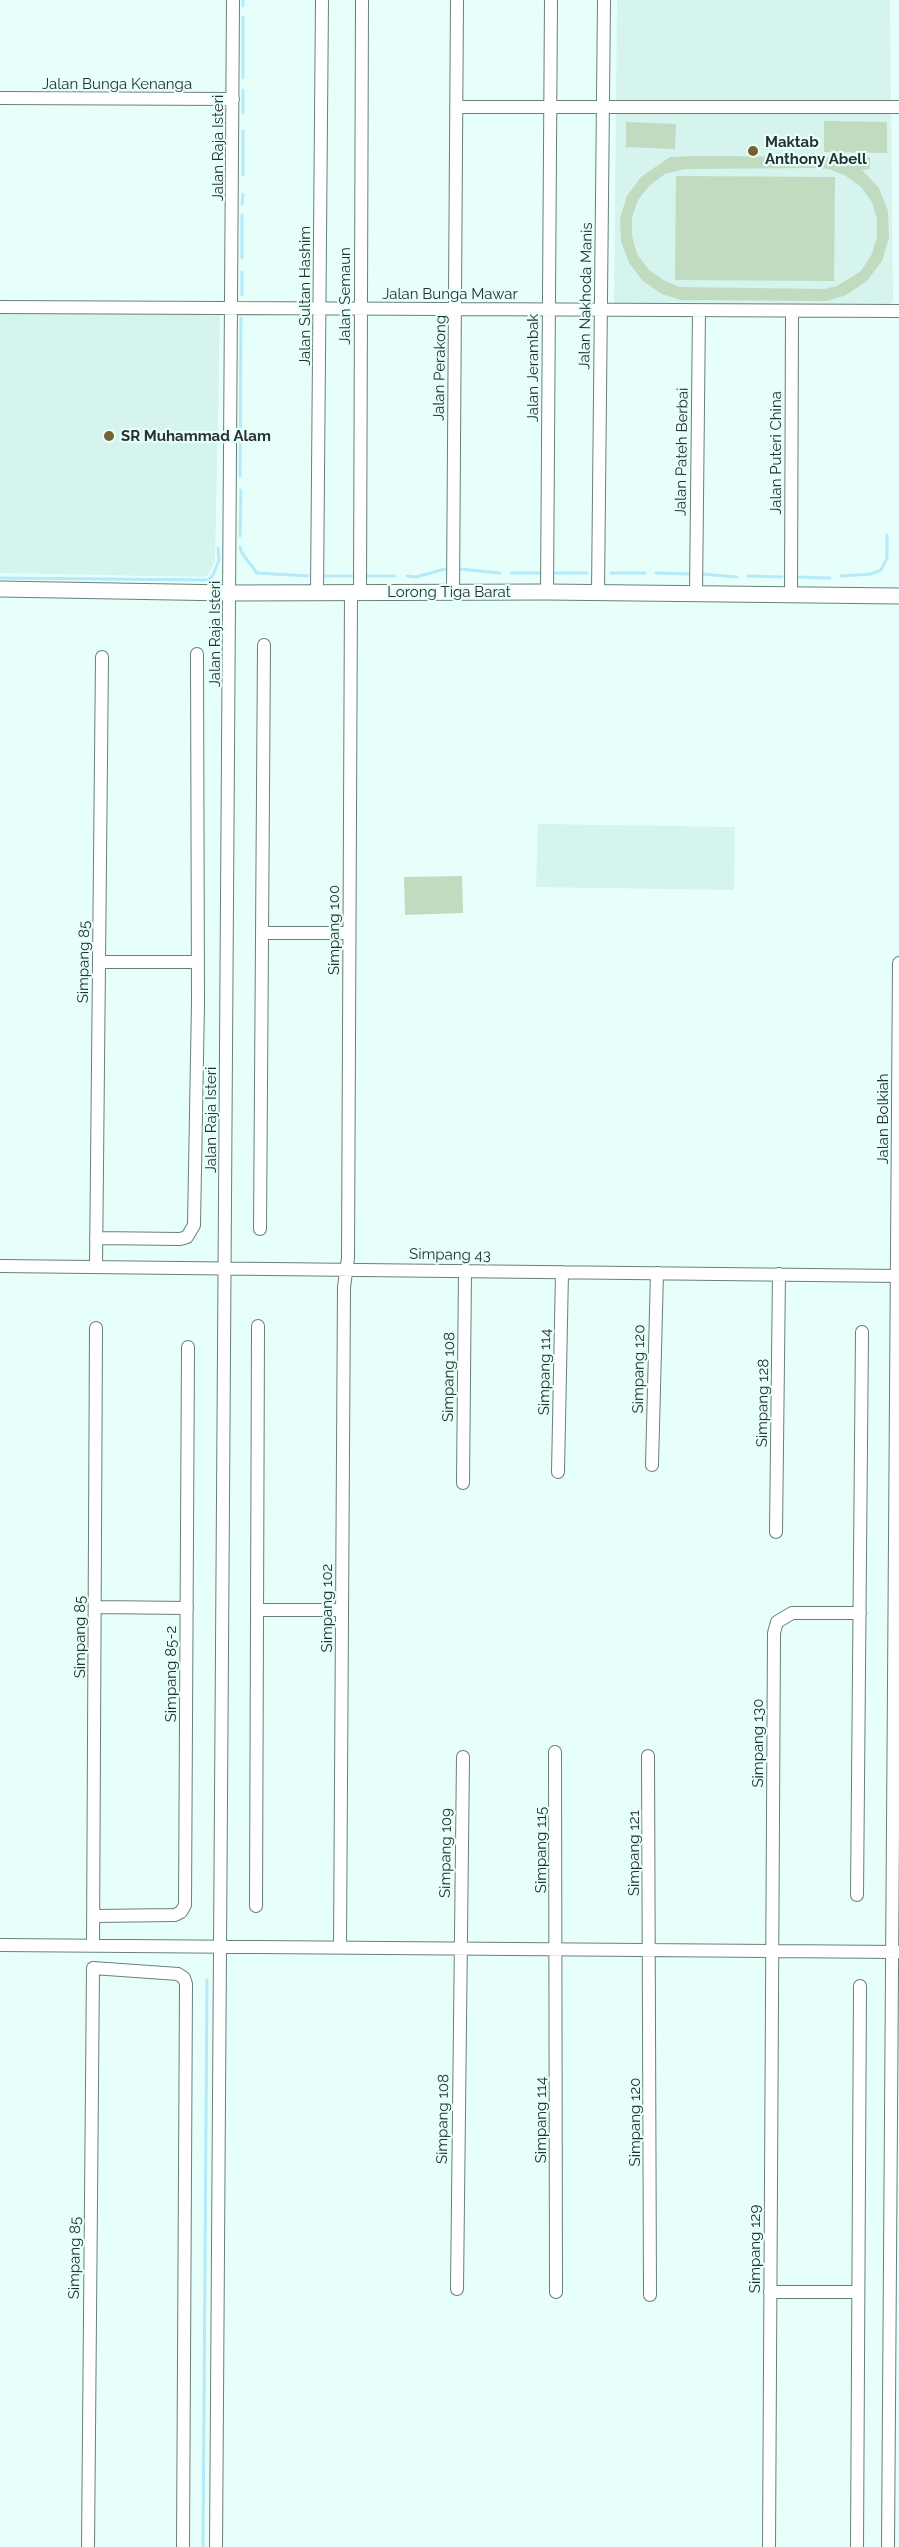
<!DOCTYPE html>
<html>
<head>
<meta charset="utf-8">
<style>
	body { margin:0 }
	canvas { display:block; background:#e7fffa }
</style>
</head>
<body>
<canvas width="899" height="2547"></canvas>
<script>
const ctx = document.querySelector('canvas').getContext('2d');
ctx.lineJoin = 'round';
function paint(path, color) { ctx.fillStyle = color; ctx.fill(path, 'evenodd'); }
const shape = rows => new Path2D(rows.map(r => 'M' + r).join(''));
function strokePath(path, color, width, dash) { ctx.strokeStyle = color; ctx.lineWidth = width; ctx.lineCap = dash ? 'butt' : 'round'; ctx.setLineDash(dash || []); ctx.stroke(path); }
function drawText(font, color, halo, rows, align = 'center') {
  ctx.font = font + ' Raleway,sans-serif'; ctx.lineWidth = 4.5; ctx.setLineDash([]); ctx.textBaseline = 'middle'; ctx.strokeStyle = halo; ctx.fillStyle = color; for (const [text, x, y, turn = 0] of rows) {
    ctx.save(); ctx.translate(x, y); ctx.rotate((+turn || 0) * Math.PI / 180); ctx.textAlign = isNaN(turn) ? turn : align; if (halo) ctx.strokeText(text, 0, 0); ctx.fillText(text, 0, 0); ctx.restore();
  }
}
paint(shape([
	[617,0,890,0,893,301,888,307,614,304],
	[0,313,220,313,215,560,211,571,205,577,0,573],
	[538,824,735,827,734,890,536,887]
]), '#d4f4ed');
paint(shape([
	[824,121,887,122,887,153,824,152],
	[626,122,676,124,675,149,626,147],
	[695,156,870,157,870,169,862,170,879,188,888,211,889,237,882,261,867,281,846,295,827,301,681,300,662,294,643,281,629,263,621,241,620,218,627,196,641,177,670,157],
	[816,168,829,169,846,176,861,187,872,202,877,219,877,238,871,256,861,271,837,286,824,289,679,287,663,280,648,269,637,254,632,236,632,217,638,200,650,185,665,174,685,169],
	[676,176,835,177,834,281,675,280],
	[462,876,463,913,405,915,404,877]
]), '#c1dbc0');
strokePath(shape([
	[243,6,243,0],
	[243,78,243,17],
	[243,113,243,90],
	[243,175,243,131],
	[242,204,243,194],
	[242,258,242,215],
	[242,295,242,272],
	[240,476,241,318],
	[240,536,241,490],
	[240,547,242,553,257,573,308,576],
	[459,569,500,573],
	[511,573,542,573],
	[553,573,587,573],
	[611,573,645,573],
	[656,573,692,574],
	[702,574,737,577],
	[324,576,352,576],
	[365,576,395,576],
	[407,576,416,577,445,569],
	[748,576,782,577],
	[841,576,871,574,881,570,887,558,887,535],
	[797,577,830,578],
	[0,578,208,580,213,575,219,560,218,548],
	[203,2547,207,1980]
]), '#b5eafb', 3);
const minor = shape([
	[0,98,233,99],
	[456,107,899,107],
	[0,307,899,311],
	[360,591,362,0],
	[317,592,322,0],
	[453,592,457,0],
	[547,592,551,0],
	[598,593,604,0],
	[696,594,699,311],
	[791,595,792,312],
	[262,933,349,933],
	[99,962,198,962],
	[260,1229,264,645],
	[96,1238,180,1239,187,1237,194,1225,198,1003,197,654],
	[0,1266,899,1276],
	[96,1267,102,657],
	[652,1465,657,1273],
	[558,1472,562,1272],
	[463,1483,465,1270],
	[776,1532,779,1274],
	[95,1607,187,1608],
	[257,1610,342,1610],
	[555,1752,556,2292],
	[648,1756,650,2295],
	[857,1895,862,1332],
	[256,1906,258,1326],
	[94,1916,175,1915,181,1912,185,1905,188,1347],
	[0,1945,899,1952],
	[93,1945,96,1328],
	[340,1947,344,1287,348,1258,351,592],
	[457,2289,463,1757],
	[770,2292,858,2292],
	[88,2547,93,1968,178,1974,184,1978,186,1984,183,2547],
	[216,2547,233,0],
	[769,2547,774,1633,777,1622,792,1613,860,1613],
	[857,2547,860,1986],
	[888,2547,899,963]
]);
const major = shape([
	[0,589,230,593,547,592,899,596]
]);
strokePath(minor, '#6a7f7b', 14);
strokePath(major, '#6a7f7b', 17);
strokePath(minor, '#fff', 12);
strokePath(major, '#fff', 15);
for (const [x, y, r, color] of [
	[753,151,6,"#766131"],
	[109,436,6,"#766131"]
]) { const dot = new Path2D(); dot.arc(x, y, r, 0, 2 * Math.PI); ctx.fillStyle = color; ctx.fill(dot); strokePath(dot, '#e7fffa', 2); }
drawText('15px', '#28312f', '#e7fffa', [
	["Jalan Bunga Kenanga",117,84],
	["Jalan Raja Isteri",218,148,-90],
	["Jalan Bunga Mawar",450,294],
	["Jalan Sultan Hashim",305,296,-90],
	["Jalan Semaun",345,296,-90],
	["Jalan Nakhoda Manis",586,296,-89],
	["Jalan Perakong",440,368,-89],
	["Jalan Jerambak",533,368,-90],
	["Jalan Pateh Berbai",682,452,-89],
	["Jalan Puteri China",776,453,-90],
	["Lorong Tiga Barat",449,592],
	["Jalan Raja Isteri",215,634,-90],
	["Simpang 100",334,930,-90],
	["Simpang 85",84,962,-89],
	["Jalan Bolkiah",883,1119,-90],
	["Jalan Raja Isteri",211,1120,-90],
	["Simpang 43",450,1255,1],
	["Simpang 120",639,1369,-89],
	["Simpang 114",545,1372,-89],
	["Simpang 108",449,1377,-89],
	["Simpang 128",763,1403,-89],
	["Simpang 102",327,1608,-90],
	["Simpang 85",80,1637,-90],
	["Simpang 85-2",171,1674,-90],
	["Simpang 130",758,1743,-90],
	["Simpang 115",541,1850,-90],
	["Simpang 109",446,1853,-89],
	["Simpang 121",634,1853,-90],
	["Simpang 108",443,2119,-89],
	["Simpang 114",541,2120,-90],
	["Simpang 120",635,2122,-90],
	["Simpang 129",755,2249,-90],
	["Simpang 85",75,2258,-89]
]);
drawText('bold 15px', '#28312f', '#e7fffa', [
	["Maktab",765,142],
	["Anthony Abell",765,159],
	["SR Muhammad Alam",121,436]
], 'left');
</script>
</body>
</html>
